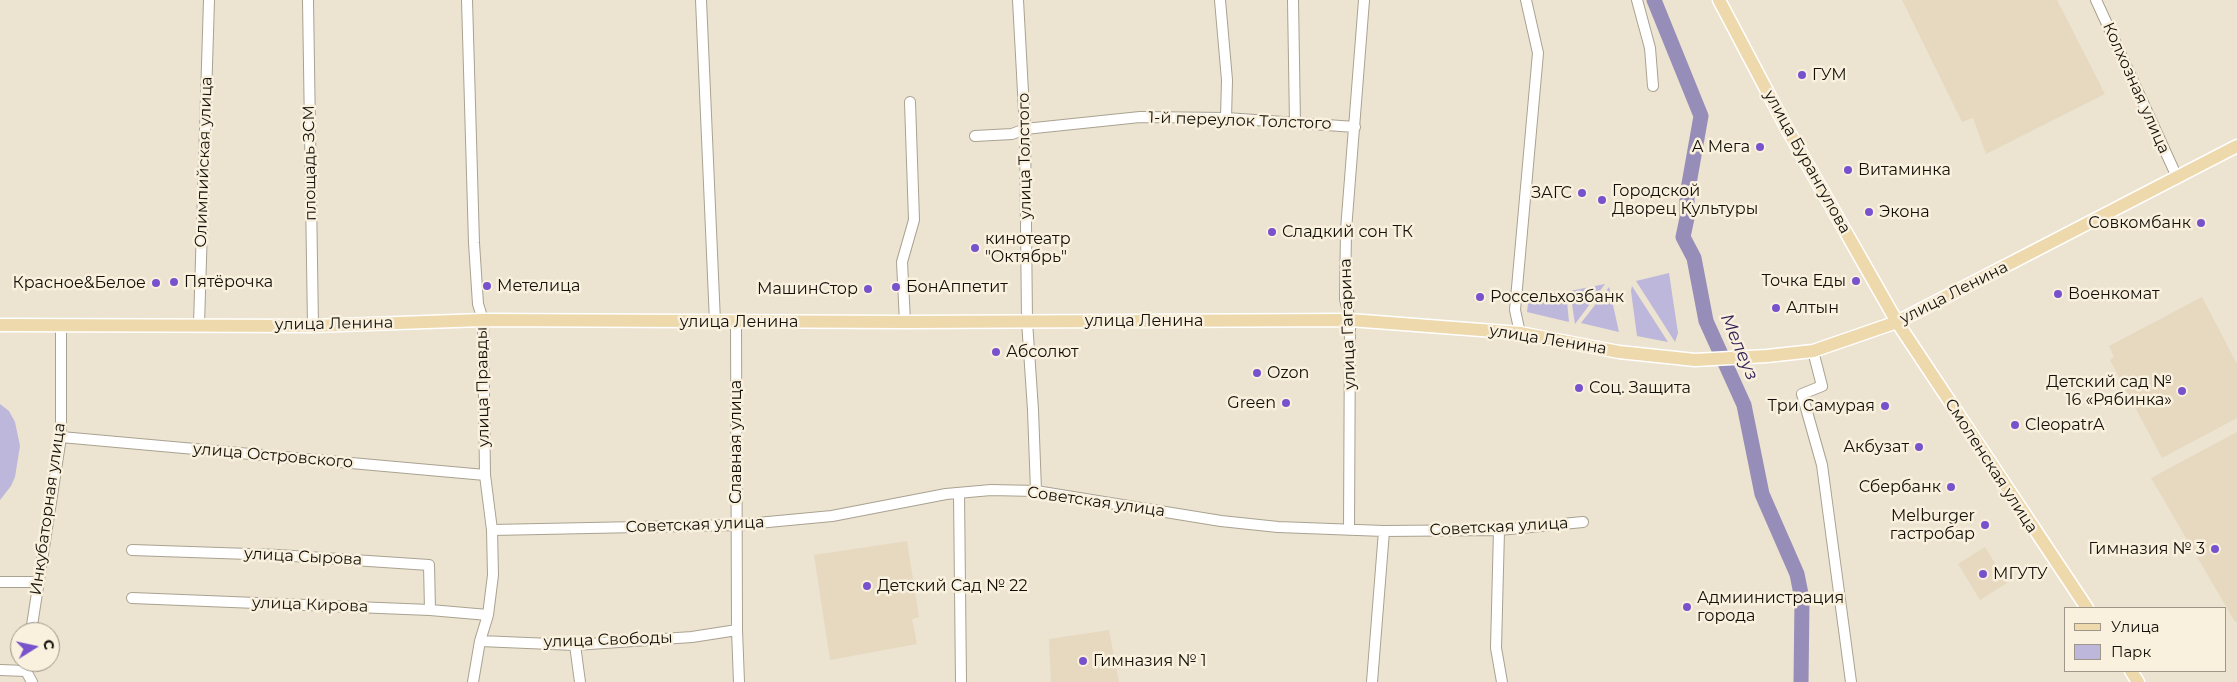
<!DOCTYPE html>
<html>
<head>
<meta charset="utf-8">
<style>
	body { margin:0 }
	#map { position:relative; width:2237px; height:682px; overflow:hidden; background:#ece3d1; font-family:Montserrat,sans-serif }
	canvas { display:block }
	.legend { position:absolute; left:2064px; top:607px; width:162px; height:65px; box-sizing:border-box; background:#f9f0de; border:1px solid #9d9689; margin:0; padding:6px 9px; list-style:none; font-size:15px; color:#131009 }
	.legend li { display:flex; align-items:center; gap:10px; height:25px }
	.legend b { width:25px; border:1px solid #9d9689 }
	.north { position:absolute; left:10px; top:622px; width:50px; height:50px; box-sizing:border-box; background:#f9f0de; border:1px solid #9d9689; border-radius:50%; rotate:80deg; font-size:14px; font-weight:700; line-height:20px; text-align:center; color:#131009 }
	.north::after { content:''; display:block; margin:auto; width:18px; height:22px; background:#7752cc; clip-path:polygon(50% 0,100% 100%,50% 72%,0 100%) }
</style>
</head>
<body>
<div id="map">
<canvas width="2237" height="682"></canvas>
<ul class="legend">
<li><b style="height:6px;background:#eed9ad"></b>Улица</li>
<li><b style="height:14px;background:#bdb7db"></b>Парк</li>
</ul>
<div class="north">С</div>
</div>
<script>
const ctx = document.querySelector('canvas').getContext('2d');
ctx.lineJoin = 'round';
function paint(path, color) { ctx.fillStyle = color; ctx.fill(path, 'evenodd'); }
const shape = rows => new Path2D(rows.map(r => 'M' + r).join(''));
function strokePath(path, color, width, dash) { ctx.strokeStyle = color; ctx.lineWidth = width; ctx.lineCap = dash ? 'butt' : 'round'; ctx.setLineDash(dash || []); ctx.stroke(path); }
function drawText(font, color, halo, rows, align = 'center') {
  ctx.font = font + ' Montserrat,sans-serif'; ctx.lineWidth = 5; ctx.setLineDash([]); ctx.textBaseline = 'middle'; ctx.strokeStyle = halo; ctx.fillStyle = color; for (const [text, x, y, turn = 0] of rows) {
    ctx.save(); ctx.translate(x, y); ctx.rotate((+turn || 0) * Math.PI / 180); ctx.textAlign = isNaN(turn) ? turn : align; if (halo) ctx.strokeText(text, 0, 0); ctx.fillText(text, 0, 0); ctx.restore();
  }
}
paint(shape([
	[1902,0,2057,0,2105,94,1986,154,1973,118,1962,122],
	[2202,297,2237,364,2237,418,2162,458,2110,360,2114,357,2109,346],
	[2237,432,2237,621,2235,622,2151,478],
	[907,541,919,617,912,619,917,644,830,660,814,555],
	[1985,547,2007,583,1980,600,1958,564],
	[1109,630,1119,682,1051,682,1049,639]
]), '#e6d9c0');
paint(shape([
	[1669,273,1678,333,1675,342,1636,281],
	[1605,284,1575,324,1570,291],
	[1632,286,1668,342,1637,336,1631,291],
	[1609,287,1619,332,1581,323],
	[1566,292,1569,322,1527,312,1529,296],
	[0,404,9,411,15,422,20,446,15,477,11,486,0,500]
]), '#bdb7db');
strokePath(shape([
	[1654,0,1701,116,1687,195,1687,218,1683,237,1694,258,1706,321,1744,405,1762,494,1797,574,1802,599,1801,682]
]), '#968db9', 15);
const minor = shape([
	[308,0,313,326],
	[467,0,474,243,478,304,483,320,485,475,492,530,493,575,488,615,480,641,473,682],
	[701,0,715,322],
	[1018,0,1025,129,1027,321,1033,410,1036,491],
	[1220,0,1227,80,1226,118],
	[1293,0,1295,123],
	[1637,0,1650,48,1653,86],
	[2096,0,2177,177],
	[975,136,1012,134,1025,129,1140,117,1226,118,1355,127],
	[736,322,737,630,739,682],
	[905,322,902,262,914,220,910,102],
	[199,324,209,0],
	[1520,333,1515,310,1538,53,1526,0],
	[1813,351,1822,386,1802,394,1822,465,1851,682],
	[61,437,485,475],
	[959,493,961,682],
	[492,530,736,525,832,516,946,494,991,490,1036,491,1221,521,1278,527,1384,531,1499,530,1583,522],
	[1349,530,1350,320,1345,299,1346,230,1364,0],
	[1499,530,1496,648,1502,682],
	[132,550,278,555,429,565,430,610],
	[0,582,38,582],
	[132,598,430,610,488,615],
	[31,632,61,437,61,326],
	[480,641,575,645,692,637,737,630],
	[575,645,580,682],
	[27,662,26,671,32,682],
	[0,670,26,671],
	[1372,682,1384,531]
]);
const major = shape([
	[1719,0,1785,125,1897,322,2087,608],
	[0,325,313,326,483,320,905,322,1350,320,1520,333,1619,352,1695,360,1767,356,1813,351,1897,322,2237,146],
	[2131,671,2138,682]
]);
strokePath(minor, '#aaa291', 12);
strokePath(major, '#fff', 15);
strokePath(minor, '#fff', 10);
strokePath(major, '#eed9ad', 12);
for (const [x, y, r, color] of [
	[1802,75,5,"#7752cc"],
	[1760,147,5,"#7752cc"],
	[1848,170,5,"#7752cc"],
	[1582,193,5,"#7752cc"],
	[1602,200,5,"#7752cc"],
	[1869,212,5,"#7752cc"],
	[2201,223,5,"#7752cc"],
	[1272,232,5,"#7752cc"],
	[975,248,5,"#7752cc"],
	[1856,281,5,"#7752cc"],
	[174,282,5,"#7752cc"],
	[156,283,5,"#7752cc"],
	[487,286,5,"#7752cc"],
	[896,287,5,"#7752cc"],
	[868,289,5,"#7752cc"],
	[2058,294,5,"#7752cc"],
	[1480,297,5,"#7752cc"],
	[1776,308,5,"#7752cc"],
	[996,352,5,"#7752cc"],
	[1257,373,5,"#7752cc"],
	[1579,388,5,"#7752cc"],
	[2182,391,5,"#7752cc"],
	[1286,403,5,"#7752cc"],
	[1885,406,5,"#7752cc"],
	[2015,425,5,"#7752cc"],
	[1919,447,5,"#7752cc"],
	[1951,487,5,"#7752cc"],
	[1985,525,5,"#7752cc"],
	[2215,549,5,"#7752cc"],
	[1983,574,5,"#7752cc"],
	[867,586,5,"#7752cc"],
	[1687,607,5,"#7752cc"],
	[1083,661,5,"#7752cc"]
]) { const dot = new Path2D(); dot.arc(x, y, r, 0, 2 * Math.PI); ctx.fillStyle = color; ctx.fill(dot); strokePath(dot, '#f9f0de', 2); }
drawText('16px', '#131009', '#f9f0de', [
	["ГУМ",1812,75],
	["А Мега",1750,147,"right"],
	["Витаминка",1858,170],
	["Городской",1612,191],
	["Дворец Культуры",1612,209],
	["ЗАГС",1572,193,"right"],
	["Экона",1879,212],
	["Совкомбанк",2191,223,"right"],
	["Сладкий сон ТК",1282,232],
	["кинотеатр",985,239],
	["\"Октябрь\"",985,257],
	["Точка Еды",1846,281,"right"],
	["Пятёрочка",184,282],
	["Красное&Белое",146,283,"right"],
	["Метелица",497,286],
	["БонАппетит",906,287],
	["МашинСтор",858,289,"right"],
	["Военкомат",2068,294],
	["Россельхозбанк",1490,297],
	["Алтын",1786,308],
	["Абсолют",1006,352],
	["Ozon",1267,373],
	["Детский сад №",2172,382,"right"],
	["16 «Рябинка»",2172,400,"right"],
	["Соц. Защита",1589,388],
	["Green",1276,403,"right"],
	["Три Самурая",1875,406,"right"],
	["CleopatrA",2025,425],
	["Акбузат",1909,447,"right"],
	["Сбербанк",1941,487,"right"],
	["Melburger",1975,516,"right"],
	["гастробар",1975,534,"right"],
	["Гимназия № 3",2205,549,"right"],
	["МГУТУ",1993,574],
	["Детский Сад № 22",877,586],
	["Адмиинистрация",1697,598],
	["города",1697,616],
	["Гимназия № 1",1093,661]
], 'left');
drawText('16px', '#131009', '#f9f0de', [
	["Колхозная улица",2136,88,66],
	["1-й переулок Толстого",1240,121,2],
	["улица Толстого",1025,156,-91],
	["Олимпийская улица",204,162,-88],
	["улица Бурангулова",1807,162,61],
	["площадь ЗСМ",310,163,-91],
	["улица Ленина",1954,293,-27],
	["улица Ленина",1144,321],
	["улица Ленина",739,322],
	["улица Ленина",334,324,-1],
	["улица Гагарина",1348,324,-92],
	["улица Ленина",1548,340,9],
	["улица Правды",483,387,-91],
	["Славная улица",736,442,-90],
	["улица Островского",273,456,5],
	["Смоленская улица",1991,466,57],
	["Советская улица",1096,502,8],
	["Инкубаторная улица",48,509,-82],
	["Советская улица",695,525,-2],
	["Советская улица",1499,527,-3],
	["улица Сырова",303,557,3],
	["улица Кирова",310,605,2],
	["улица Свободы",608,640,-2]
]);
drawText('italic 18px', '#301f56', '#f9f0de', [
	["Мелеуз",1739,347,67]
]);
</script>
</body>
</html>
